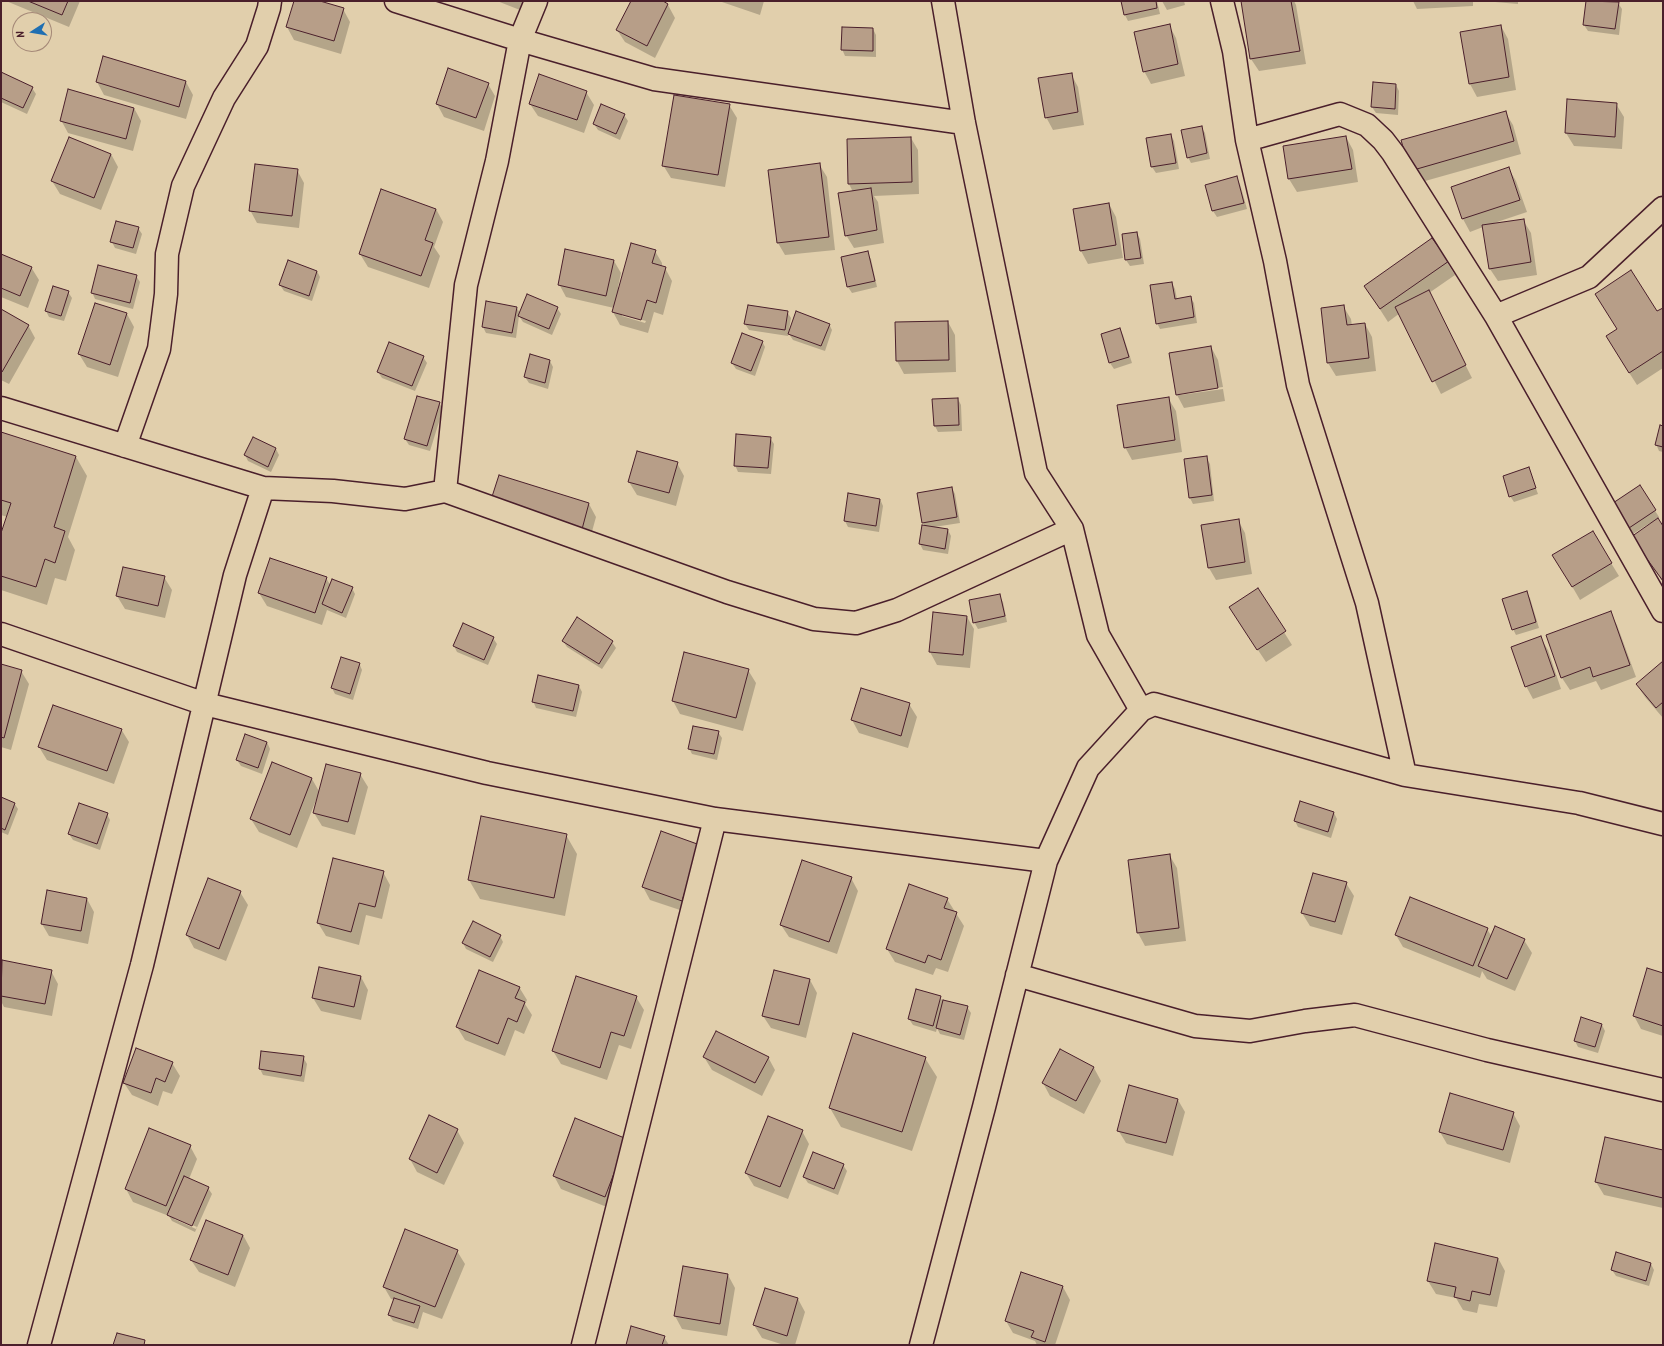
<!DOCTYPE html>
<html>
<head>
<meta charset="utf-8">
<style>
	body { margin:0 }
	#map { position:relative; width:1664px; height:1346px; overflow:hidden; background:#e1cfac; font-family:Kalam,sans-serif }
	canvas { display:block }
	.frame { position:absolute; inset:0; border:2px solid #4a1f2b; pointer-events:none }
	.north { position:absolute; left:12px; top:12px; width:40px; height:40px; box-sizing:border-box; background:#e1cfac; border:1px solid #a58978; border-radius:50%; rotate:258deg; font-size:11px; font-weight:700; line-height:16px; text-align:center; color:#4a1f2b }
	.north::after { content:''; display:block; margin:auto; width:14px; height:18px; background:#1f6fb2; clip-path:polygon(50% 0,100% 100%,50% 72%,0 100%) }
</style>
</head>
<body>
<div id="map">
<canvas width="1664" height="1346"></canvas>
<div class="frame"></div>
<div class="north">N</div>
</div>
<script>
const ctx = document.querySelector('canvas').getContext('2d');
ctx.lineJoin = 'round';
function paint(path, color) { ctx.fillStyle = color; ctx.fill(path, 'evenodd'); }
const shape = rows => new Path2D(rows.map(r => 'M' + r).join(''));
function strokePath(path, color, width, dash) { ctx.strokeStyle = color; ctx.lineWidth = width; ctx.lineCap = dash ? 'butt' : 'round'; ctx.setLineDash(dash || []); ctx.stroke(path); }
paint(shape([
	[6,1,80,1,69,27],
	[295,1,317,1,343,9,350,22,341,54,294,40,287,27],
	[497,1,523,1,520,10],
	[632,1,661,1,668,5,675,18,655,58,625,42,617,30],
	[719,1,764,1,760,15],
	[1122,1,1157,1,1160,14,1128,21,1125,15],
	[1162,1,1184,1,1185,5,1167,10],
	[1242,1,1294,1,1296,5,1306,64,1259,71,1251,59],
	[1413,1,1473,1,1473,6,1417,9],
	[1494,1,1518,1,1518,4,1495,2],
	[1587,1,1618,3,1622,9,1619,35,1588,31,1584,25],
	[1169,25,1176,38,1185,76,1151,84,1144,71],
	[1501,26,1508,39,1516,90,1477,97,1470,84,1461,32],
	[873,29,876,35,876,57,845,56,842,49],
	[1,73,32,88,36,94,27,114,1,102],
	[1071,74,1078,87,1084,125,1053,130,1046,117],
	[97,82,186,82,193,95,186,119,104,95],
	[488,84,495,96,484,131,444,117,437,104],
	[1396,85,1399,91,1398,115,1376,113,1372,107],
	[586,92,594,105,584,133,538,116,530,104],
	[1616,104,1624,117,1622,149,1574,146,1566,133],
	[729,105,737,118,725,187,671,178,663,165],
	[134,108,141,121,133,151,68,133,61,120],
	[1505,112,1513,125,1521,154,1418,183,1411,170],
	[624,115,628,121,620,140,598,130,594,124],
	[1201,127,1205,133,1210,159,1191,163,1188,157],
	[1171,135,1174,141,1179,169,1156,173,1152,167,1148,139],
	[1346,137,1353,150,1358,182,1297,192,1289,179,1284,147],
	[911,138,918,150,919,194,874,196,878,202,884,243,854,248,846,235,853,192,849,184],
	[111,154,118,167,101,210,60,194,52,181],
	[819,164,827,177,835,250,785,255,778,243],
	[1509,169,1516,181,1527,212,1494,223,1523,220,1531,233,1537,275,1498,281,1490,269,1483,227,1470,232,1463,219],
	[297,170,304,183,299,228,257,223,250,210],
	[1236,177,1240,184,1247,209,1217,217,1213,211],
	[1109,204,1116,217,1123,258,1088,264,1081,251,1074,210],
	[436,209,443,222,434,247,440,256,429,288,368,267,360,254],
	[138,228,142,234,136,254,115,248,112,242],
	[1137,233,1140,239,1144,264,1130,266,1126,260],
	[1432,239,1455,275,1429,293,1472,378,1441,394,1400,313,1388,322,1365,286],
	[655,251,662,263,662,267,665,268,672,281,663,315,654,312,648,333,620,325,613,312,614,308,566,297,559,284,614,261,621,273,618,287,620,287],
	[622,314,646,321,645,323,622,316],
	[867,253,871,259,877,287,852,293,848,287],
	[1,255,31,267,39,280,28,308,1,297],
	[317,271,320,277,312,301,284,291,280,285],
	[136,276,140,282,133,309,95,299,92,292],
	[1172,283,1175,289,1177,299,1190,297,1194,303,1197,323,1160,329,1157,323],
	[68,292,72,298,64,321,49,317,46,311],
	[1343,306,1351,319,1352,326,1365,324,1372,337,1376,371,1336,376,1328,363,1322,308],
	[516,307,520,313,557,308,561,314,552,335,523,322,519,316,516,338,486,333,483,327],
	[1663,309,1663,368,1637,385,1614,349],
	[1,310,28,325,35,338,9,384,1,380],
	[787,312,791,318,788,336,749,330,745,324],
	[127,314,134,327,118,377,87,367,79,354],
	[948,322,955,335,956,372,904,374,897,361],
	[829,324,832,330,825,351,793,340,789,334],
	[1120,329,1123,335,1132,363,1114,369,1110,363,1102,335],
	[762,341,765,347,755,376,736,369,732,363],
	[1211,347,1218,360,1223,387,1180,393,1180,395,1223,389,1225,401,1184,408,1177,395],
	[531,356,550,361,553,367,548,389,529,383,525,377],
	[423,357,427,363,415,391,382,378,378,372],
	[1168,398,1176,411,1182,452,1132,460,1125,447],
	[958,399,961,405,962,431,938,432,935,426,933,400],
	[439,403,443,409,430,451,409,445,405,439],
	[1663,427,1663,452,1659,451,1656,444],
	[1,433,76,457,87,476,68,537,75,550,66,581,55,578,47,605,1,590,1,537,7,517,1,515],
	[770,438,774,444,771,474,738,472,735,465],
	[276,449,279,455,271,472,248,461,245,455],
	[1206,457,1210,464,1214,501,1193,504,1190,498],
	[677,463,684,476,676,506,637,495,629,482],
	[1529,469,1538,494,1514,502,1510,496],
	[1640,487,1659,517,1657,518,1663,527,1663,582,1640,550,1651,524,1650,523,1633,534,1618,510],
	[952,488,955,494,960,523,934,527,948,530,951,536,948,554,923,550,920,544,925,526,923,523],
	[880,499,883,506,879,532,848,527,845,521],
	[589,504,596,517,588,546,491,506],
	[1238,520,1245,533,1252,574,1216,580,1209,568],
	[1592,532,1619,576,1580,600,1554,555],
	[164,577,172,590,165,618,125,609,117,596],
	[326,578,331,586,352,588,355,594,346,618,327,610,322,625,267,606,259,593],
	[1257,589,1292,645,1266,662,1238,620],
	[1526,592,1530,598,1539,628,1516,635,1513,629],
	[999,595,1003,602,1007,622,978,629,974,622],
	[1610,613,1617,625,1636,677,1601,690,1596,681,1570,690,1562,678,1547,635],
	[967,617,974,629,970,668,937,665,930,652],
	[1540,637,1548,650,1561,689,1533,699,1526,686],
	[493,638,497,644,488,665,457,652,454,646],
	[563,641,612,642,616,648,602,669,567,647],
	[685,653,748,670,756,683,743,731,680,714,673,701],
	[1663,662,1663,718,1645,697,1637,685],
	[359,663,362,670,353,700,335,694,332,688],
	[1,666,21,671,29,684,11,750,1,747],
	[579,686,582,692,576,717,536,708,533,701],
	[909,704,917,717,908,748,859,733,852,720],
	[121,729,129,742,114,784,47,760,39,747],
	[718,732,722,738,717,760,692,754,689,748],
	[267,742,270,749,262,774,241,766,237,760],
	[360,774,368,787,355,835,322,826,314,813,319,796,318,795,297,848,259,832,251,819,312,779,320,793],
	[1,798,14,803,18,809,8,835,1,832],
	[1334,813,1337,819,1331,838,1298,827,1295,821],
	[107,814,110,820,100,850,73,840,69,834],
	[566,835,577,854,565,916,480,899,469,880],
	[700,846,689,913,650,900,643,887],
	[1170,856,1177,868,1186,941,1145,946,1138,933,1129,860],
	[383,872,390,885,382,919,366,915,359,945,326,936,318,923],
	[851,878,858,891,837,954,789,937,781,925],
	[209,880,240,892,248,905,226,961,194,948,187,935],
	[1346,883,1354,896,1342,935,1310,926,1302,913],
	[87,899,94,912,88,944,49,936,42,924],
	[947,899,964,926,948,972,936,968,933,975,895,962,887,949],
	[1487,929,1492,937,1524,940,1532,953,1515,991,1487,979,1482,971,1480,978,1403,947,1396,935],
	[500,936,503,942,493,962,466,949,463,943],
	[3,962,51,971,58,984,52,1016,4,1007,1,1001,1,973],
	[320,968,361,977,368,990,361,1020,321,1011,313,998],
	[1648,970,1663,974,1663,1036,1641,1029,1634,1016],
	[810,980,817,993,806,1038,771,1028,763,1016],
	[519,987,527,1000,525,1004,532,1015,524,1034,515,1030,505,1056,465,1040,457,1027],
	[636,997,644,1010,631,1049,619,1045,607,1080,561,1064,553,1051],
	[940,997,944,1003,967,1007,971,1013,964,1040,940,1034,937,1028,936,1032,913,1025,909,1019],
	[1602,1025,1605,1031,1598,1053,1578,1047,1575,1041],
	[854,1034,925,1058,937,1077,912,1151,841,1127,830,1108],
	[262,1052,303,1057,307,1064,304,1082,263,1075,260,1069],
	[704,1057,768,1057,775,1070,762,1096,712,1070],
	[172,1063,180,1076,172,1094,163,1091,158,1106,132,1095,124,1083],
	[1094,1068,1101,1081,1084,1114,1050,1096,1043,1083],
	[1178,1100,1185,1112,1173,1156,1126,1143,1118,1130],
	[1513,1113,1520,1126,1510,1163,1447,1144,1440,1132],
	[457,1130,464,1143,444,1185,417,1172,410,1159],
	[802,1131,809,1144,788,1199,754,1186,746,1173],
	[627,1140,612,1209,561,1189,554,1176],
	[190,1146,197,1159,189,1179,208,1188,212,1194,195,1232,172,1221,169,1216,133,1202,126,1189],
	[174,1217,197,1227,196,1229,174,1219],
	[1663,1151,1663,1208,1604,1195,1596,1182],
	[843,1165,847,1171,838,1195,808,1183,804,1177],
	[243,1235,250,1248,235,1287,199,1272,191,1260],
	[457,1251,465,1264,442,1319,423,1312,418,1329,393,1321,389,1315,394,1300,391,1299,384,1287],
	[1498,1258,1505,1271,1497,1307,1479,1304,1477,1313,1463,1310,1456,1298,1436,1294,1428,1281],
	[1651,1264,1654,1270,1649,1286,1616,1276,1612,1270],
	[684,1267,728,1275,735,1288,727,1336,682,1329,675,1316],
	[1022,1273,1063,1287,1070,1300,1055,1345,1037,1345,1035,1341,1013,1333,1006,1321],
	[766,1289,798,1299,805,1312,795,1345,784,1345,762,1338,754,1325],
	[664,1337,669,1345,627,1345]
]), '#0003');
const building = shape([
	[28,1,68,1,62,15,28,1],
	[294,1,320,1,344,8,334,41,286,27,294,1],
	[631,1,663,1,668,4,647,46,616,30,631,1],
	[1121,1,1156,1,1157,8,1124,15,1121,1],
	[1241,1,1291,1,1300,51,1250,59,1241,1],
	[1586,1,1619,2,1615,29,1583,25,1586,1],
	[1170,24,1178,64,1143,72,1134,32,1170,24],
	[1501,25,1509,77,1469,84,1460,32,1501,25],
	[842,27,873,28,873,51,841,50,842,27],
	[103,56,186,81,179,107,96,82,103,56],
	[448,68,489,83,476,118,436,104,448,68],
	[1,72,33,87,23,108,1,98,1,72],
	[1072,73,1078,112,1045,118,1038,78,1072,73],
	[539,74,587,91,577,120,529,104,539,74],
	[1373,82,1396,84,1395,109,1371,107,1373,82],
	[68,89,134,108,126,139,60,121,68,89],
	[674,95,730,104,718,175,662,166,674,95],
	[1567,99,1617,103,1615,137,1565,133,1567,99],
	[601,104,625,114,616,134,593,124,601,104],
	[1506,111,1514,141,1410,171,1401,140,1506,111],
	[1202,126,1207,153,1187,158,1181,130,1202,126],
	[1171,134,1176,163,1151,167,1146,138,1171,134],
	[1346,136,1352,169,1288,179,1283,146,1346,136],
	[69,137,111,154,94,198,51,181,69,137],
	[911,137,912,182,848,184,847,139,911,137],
	[820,163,829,237,777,243,768,170,820,163],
	[255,164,298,169,292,216,249,211,255,164],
	[1509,167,1520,200,1462,219,1451,187,1509,167],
	[1237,176,1244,203,1212,211,1205,185,1237,176],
	[871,188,877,230,845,236,838,193,871,188],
	[381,189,436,209,425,240,433,243,421,276,359,254,381,189],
	[1109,203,1116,245,1080,251,1073,209,1109,203],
	[1524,219,1531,262,1489,269,1482,225,1524,219],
	[116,221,139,227,133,248,110,242,116,221],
	[1137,232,1141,258,1125,260,1122,234,1137,232],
	[1432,238,1449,261,1380,309,1364,286,1432,238],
	[631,243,656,250,652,263,666,267,656,303,647,300,641,320,612,312,631,243],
	[565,249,614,260,606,296,558,285,565,249],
	[868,251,875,281,847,287,841,257,868,251],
	[1,254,32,267,20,296,1,288,1,254],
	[288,260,317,271,309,296,279,285,288,260],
	[98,265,137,275,130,303,91,293,98,265],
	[1631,270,1657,311,1663,308,1663,351,1629,373,1606,336,1617,329,1595,294,1631,270],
	[1172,282,1175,299,1191,296,1194,317,1156,324,1150,285,1172,282],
	[53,286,69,291,61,316,45,311,53,286],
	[1429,290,1466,365,1432,382,1395,307,1429,290],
	[527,294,558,307,549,329,518,316,527,294],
	[486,301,517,307,512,333,482,327,486,301],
	[95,303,127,313,110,365,78,354,95,303],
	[748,305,788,311,785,330,744,324,748,305],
	[1344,305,1347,325,1365,323,1369,358,1327,363,1321,308,1344,305],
	[1,309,29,325,2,372,1,372,1,309],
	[796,311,830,324,821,346,788,334,796,311],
	[948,321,949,360,896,361,895,322,948,321],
	[1120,328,1129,357,1109,363,1101,334,1120,328],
	[742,333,763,341,751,371,731,363,742,333],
	[389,342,424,356,412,386,377,372,389,342],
	[1211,346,1218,388,1176,395,1169,353,1211,346],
	[530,354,550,360,545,383,524,377,530,354],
	[417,396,440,402,427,446,404,439,417,396],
	[1169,397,1175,440,1124,448,1117,405,1169,397],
	[958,398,959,425,934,426,932,399,958,398],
	[1660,425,1663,426,1663,447,1655,445,1660,425],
	[1,432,76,456,54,527,65,531,55,563,45,559,36,587,1,576,1,533,11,503,1,500,1,432],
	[736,434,771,437,768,468,734,466,736,434],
	[253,437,276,448,268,467,244,455,253,437],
	[637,451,678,462,669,493,628,482,637,451],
	[1207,456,1212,495,1189,498,1184,459,1207,456],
	[1529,467,1536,488,1509,497,1503,476,1529,467],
	[499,475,589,503,581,533,489,506,499,475],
	[1640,485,1656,510,1629,528,1613,503,1640,485],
	[952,487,957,517,922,523,917,493,952,487],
	[848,493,880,499,876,526,844,521,848,493],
	[1658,518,1663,526,1663,581,1631,537,1658,518],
	[1239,519,1245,562,1208,568,1201,525,1239,519],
	[922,525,948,529,945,549,919,544,922,525],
	[1593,531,1612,563,1572,587,1552,555,1593,531],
	[270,558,327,577,315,613,258,593,270,558],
	[123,567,165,576,158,606,116,596,123,567],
	[332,579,353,587,342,613,322,604,332,579],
	[1258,588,1286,631,1257,650,1229,607,1258,588],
	[1527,591,1536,622,1512,630,1502,599,1527,591],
	[1000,594,1005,616,973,623,969,600,1000,594],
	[1611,611,1630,665,1593,677,1590,667,1561,678,1546,635,1611,611],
	[933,612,967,616,963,655,929,652,933,612],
	[577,617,613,641,599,664,562,641,577,617],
	[463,623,494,637,484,660,453,646,463,623],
	[1541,636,1555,676,1525,687,1511,647,1541,636],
	[684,652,749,669,736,718,672,701,684,652],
	[341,657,360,663,350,694,331,688,341,657],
	[1663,661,1663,702,1656,708,1636,684,1663,661],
	[1,664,22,670,4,738,1,737,1,664],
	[538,675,579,685,573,711,532,702,538,675],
	[861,688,910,703,901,736,851,720,861,688],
	[53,705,122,729,107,771,38,747,53,705],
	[693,726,719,731,714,754,688,749,693,726],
	[245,734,267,742,258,768,236,760,245,734],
	[272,762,312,778,290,835,250,819,272,762],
	[326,764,361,773,348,822,313,813,326,764],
	[1,797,15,803,5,830,1,828,1,797],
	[1300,801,1334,812,1328,832,1294,821,1300,801],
	[79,803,108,813,97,844,68,834,79,803],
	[481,816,567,834,554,898,468,880,481,816],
	[661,831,700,845,682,901,642,887,661,831],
	[1170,854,1179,928,1137,933,1128,860,1170,854],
	[333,858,384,871,375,907,359,903,351,932,317,923,333,858],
	[802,860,852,877,829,942,780,925,802,860],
	[1313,873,1347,882,1335,922,1301,913,1313,873],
	[208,878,241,891,219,949,186,935,208,878],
	[909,884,948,898,944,908,957,912,941,960,928,955,925,963,886,949,909,884],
	[47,890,87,898,81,931,41,924,47,890],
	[1410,897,1488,928,1473,966,1395,935,1410,897],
	[473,921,501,935,490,957,462,943,473,921],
	[1495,926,1525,939,1507,979,1478,966,1495,926],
	[2,960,52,970,45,1004,1,996,2,960],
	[319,967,361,976,354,1007,312,998,319,967],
	[1647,968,1663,973,1663,1026,1633,1016,1647,968],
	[479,970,520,987,515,998,525,1002,517,1022,508,1018,498,1044,456,1027,479,970],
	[774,970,810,979,799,1025,762,1016,774,970],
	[576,976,637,996,624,1036,611,1032,600,1068,552,1051,576,976],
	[916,989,941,996,933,1026,908,1019,916,989],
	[943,1000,968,1006,960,1035,936,1028,943,1000],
	[1581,1017,1602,1024,1595,1047,1574,1041,1581,1017],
	[716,1031,769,1057,755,1083,703,1057,716,1031],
	[853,1033,926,1057,902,1132,829,1108,853,1033],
	[136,1048,173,1062,165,1082,156,1078,151,1093,123,1083,136,1048],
	[1060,1049,1094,1067,1076,1101,1042,1083,1060,1049],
	[261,1051,304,1056,301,1076,259,1069,261,1051],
	[1129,1085,1178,1099,1166,1143,1117,1131,1129,1085],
	[1450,1093,1514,1112,1503,1150,1439,1132,1450,1093],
	[429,1115,458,1129,437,1173,409,1159,429,1115],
	[768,1116,803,1130,780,1187,745,1173,768,1116],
	[575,1118,627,1139,605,1197,553,1176,575,1118],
	[149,1128,191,1145,166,1206,125,1189,149,1128],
	[1605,1137,1663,1150,1663,1198,1595,1182,1605,1137],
	[813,1152,844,1164,834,1189,803,1177,813,1152],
	[184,1176,209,1187,192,1226,167,1215,184,1176],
	[206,1220,243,1235,228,1275,190,1260,206,1220],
	[405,1229,458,1250,435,1307,383,1287,405,1229],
	[1435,1243,1498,1258,1490,1295,1472,1291,1470,1301,1454,1297,1456,1287,1427,1281,1435,1243],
	[1616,1252,1651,1263,1646,1281,1611,1270,1616,1252],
	[683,1266,728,1274,720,1324,674,1316,683,1266],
	[1021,1272,1063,1286,1045,1342,1031,1337,1034,1331,1005,1321,1021,1272],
	[765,1288,798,1298,787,1336,753,1325,765,1288],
	[394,1298,420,1306,414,1323,388,1315,394,1298],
	[631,1326,665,1336,662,1345,626,1345,631,1326],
	[117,1333,145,1340,144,1345,113,1345,117,1333]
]);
paint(building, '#b79e88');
strokePath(building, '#4a1f2b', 1);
const minor = shape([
	[396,1,520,40,654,79,964,123],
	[943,1,964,123,1036,473,1072,529,1098,635,1141,710],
	[1222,1,1234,51,1247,140,1275,261,1298,385,1367,603,1405,775],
	[1247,140,1340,114,1367,125,1383,140,1393,153,1496,316,1663,611],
	[1496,316,1589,277,1663,208],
	[1,408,263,488,333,491,405,499,445,491,727,592,814,619,856,623,897,610,1072,529],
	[125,446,159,349,166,294,167,254,183,186,224,98,257,46,269,8,270,1],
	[445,491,466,285,497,161,520,40,536,1],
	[1,634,205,704,487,773,715,819,1046,861],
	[1017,975,1195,1026,1250,1031,1305,1021,1355,1015,1487,1050,1663,1090],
	[39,1345,142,965,235,575,263,488],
	[583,1345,715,819],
	[921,1345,984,1107,1046,861,1088,768,1141,710,1154,704,1405,775,1579,803,1663,824]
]);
strokePath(minor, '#4a1f2b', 25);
strokePath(minor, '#e1cfac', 22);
</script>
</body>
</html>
